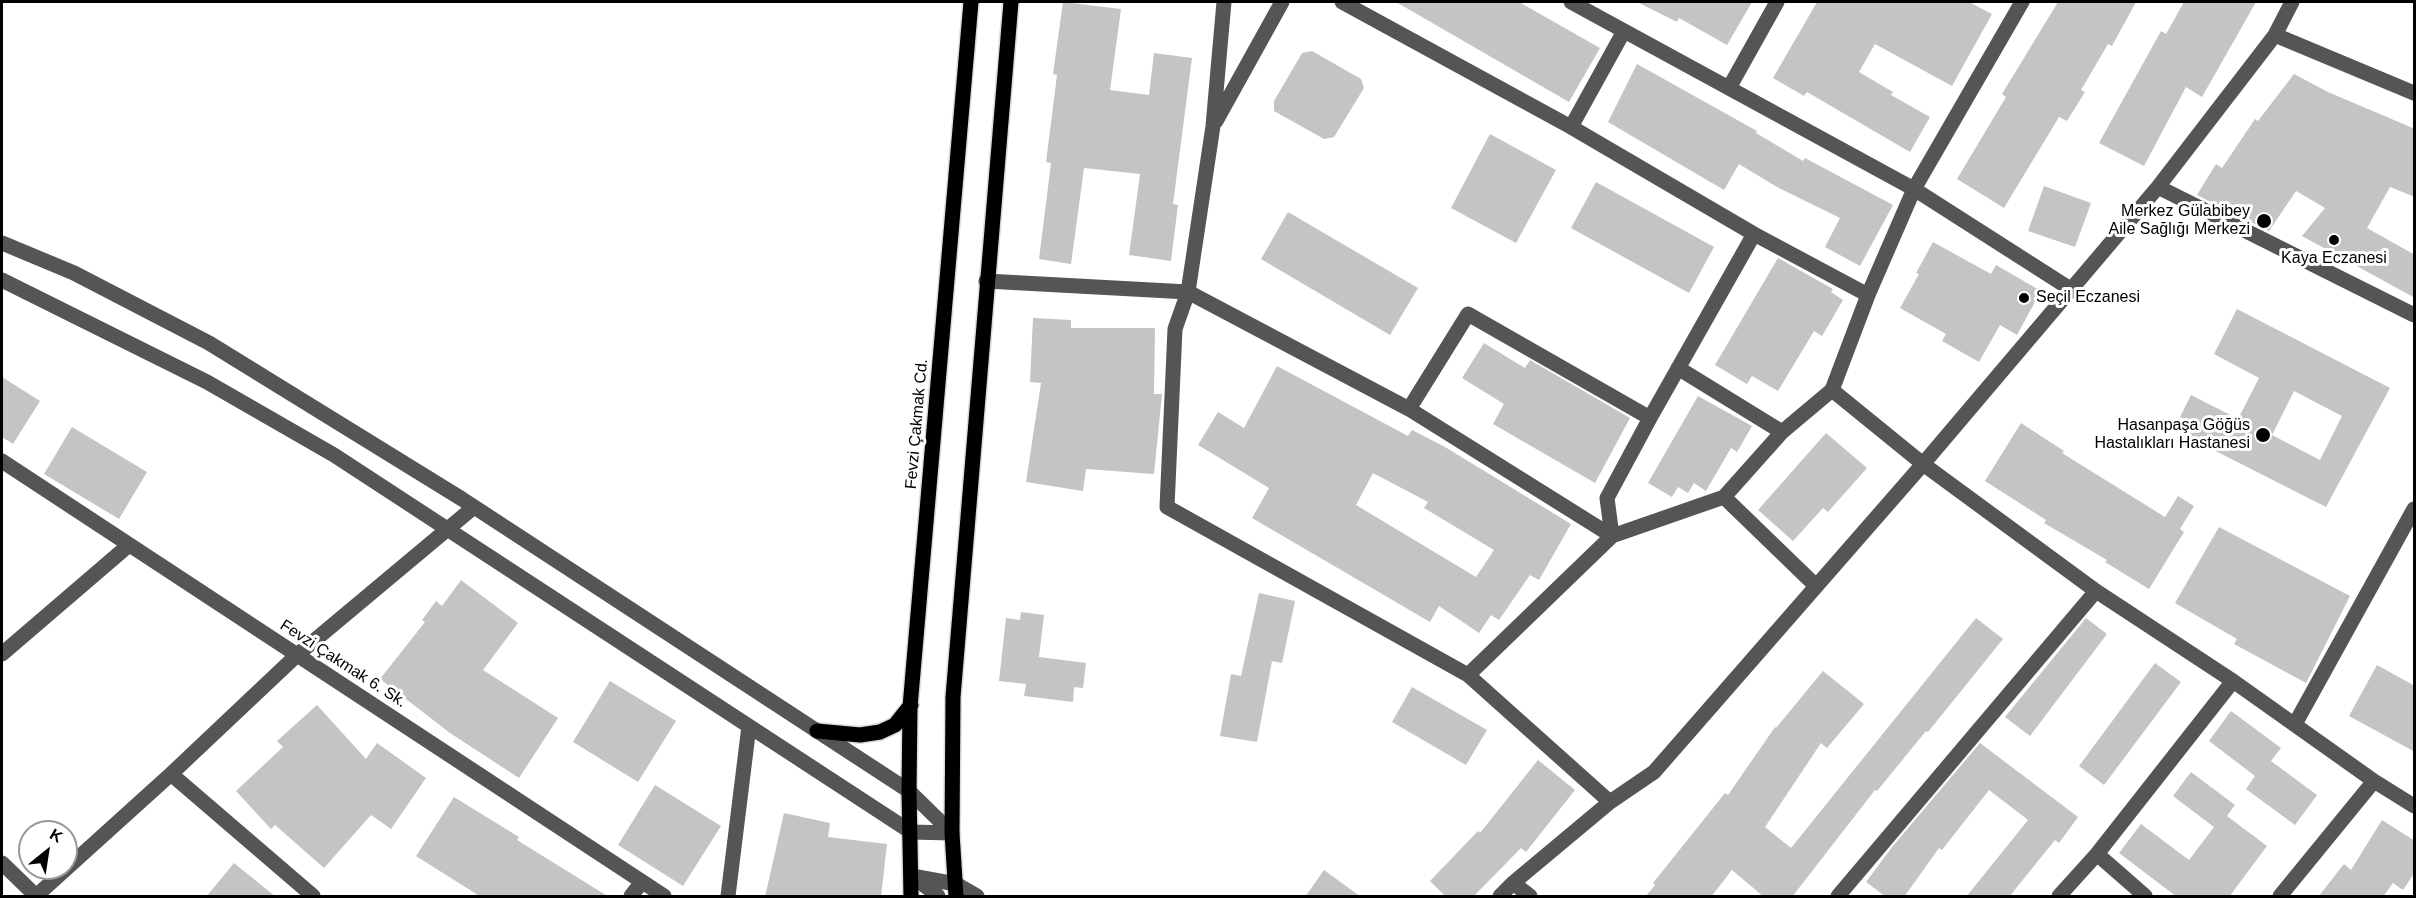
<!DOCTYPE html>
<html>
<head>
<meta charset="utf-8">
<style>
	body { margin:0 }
	#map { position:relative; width:2416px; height:898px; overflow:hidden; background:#fff; font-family:Arial,sans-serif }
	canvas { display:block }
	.frame { position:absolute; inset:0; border:3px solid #000; pointer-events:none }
	.north { position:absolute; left:18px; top:820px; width:60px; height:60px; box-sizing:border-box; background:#fff; border:2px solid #999; border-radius:50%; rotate:30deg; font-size:16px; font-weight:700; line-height:24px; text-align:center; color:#000 }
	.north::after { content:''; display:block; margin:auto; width:21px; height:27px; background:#000; clip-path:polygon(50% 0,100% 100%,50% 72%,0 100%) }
</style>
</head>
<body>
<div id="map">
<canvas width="2416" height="898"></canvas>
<div class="frame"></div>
<div class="north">K</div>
</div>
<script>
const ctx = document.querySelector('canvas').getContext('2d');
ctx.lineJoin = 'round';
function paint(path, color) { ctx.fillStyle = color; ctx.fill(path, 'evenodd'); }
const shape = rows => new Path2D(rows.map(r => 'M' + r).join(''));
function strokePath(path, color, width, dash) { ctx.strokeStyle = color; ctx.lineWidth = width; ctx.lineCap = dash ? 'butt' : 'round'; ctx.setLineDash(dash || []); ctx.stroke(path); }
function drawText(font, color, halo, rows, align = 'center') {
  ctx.font = font + ' Arial,sans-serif'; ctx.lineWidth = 6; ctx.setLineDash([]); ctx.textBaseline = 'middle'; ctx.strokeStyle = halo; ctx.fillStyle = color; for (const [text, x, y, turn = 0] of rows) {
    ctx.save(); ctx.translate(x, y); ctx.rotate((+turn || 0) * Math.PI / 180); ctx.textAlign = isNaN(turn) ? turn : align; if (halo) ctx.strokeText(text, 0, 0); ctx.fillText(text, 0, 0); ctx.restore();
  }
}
paint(shape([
	[1063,2,1121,9,1110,90,1149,95,1154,53,1192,58,1173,204,1178,205,1171,261,1129,255,1140,174,1084,168,1071,264,1039,259,1051,163,1046,162,1057,75,1053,74],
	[1396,2,1519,2,1600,48,1569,102],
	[1637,2,1752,2,1727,45,1679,18,1677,22],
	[1817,2,1969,2,1992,14,1952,86,1875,44,1859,72,1893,92,1891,95,1930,117,1910,152,1807,92,1804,96,1773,78],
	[2058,2,2136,2,2112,46,2108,44,2081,90,2085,92,2067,121,2059,117,2004,208,1957,179,2006,97,2002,94],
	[2184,2,2256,2,2202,97,2186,87,2144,166,2099,143,2161,31,2166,34],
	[1312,51,1361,79,1364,88,1334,137,1324,139,1274,111,1274,101,1302,53],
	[1637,64,1757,131,1756,133,1803,161,1805,158,1893,205,1860,266,1825,247,1840,218,1777,187,1739,164,1724,190,1608,122],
	[2294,74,2328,92,2415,129,2415,197,2390,187,2367,228,2415,255,2415,298,2302,236,2325,208,2296,191,2269,231,2197,195,2216,164,2222,168,2255,119,2258,121],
	[1490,134,1556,170,1516,243,1451,208],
	[1596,182,1714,247,1689,293,1571,228],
	[2044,186,2091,203,2075,247,2028,231],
	[1288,212,1418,288,1390,335,1261,259],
	[1933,242,1991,274,1996,265,2041,291,2017,335,2000,325,1979,362,1942,341,1946,334,1900,308,1919,274,1916,273],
	[1778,258,1833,289,1831,292,1843,300,1822,336,1814,331,1778,391,1752,376,1747,384,1715,365],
	[2237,309,2390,388,2326,507,2184,435,2190,422,2180,417,2191,395,2238,419,2259,378,2214,354],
	[2294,391,2342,416,2320,460,2272,435],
	[1033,318,1071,320,1071,328,1155,328,1154,394,1162,394,1154,474,1086,469,1083,491,1026,482,1041,383,1030,382],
	[1484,343,1525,368,1530,360,1630,418,1595,483,1493,424,1504,404,1462,378],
	[1277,366,1408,436,1412,430,1445,447,1571,524,1539,580,1530,575,1499,620,1491,615,1479,633,1439,606,1430,622,1252,518,1269,488,1198,445,1218,412,1244,428],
	[1373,473,1428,502,1424,508,1494,550,1476,577,1356,505],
	[2,377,40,401,13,444,2,437],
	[1698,396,1752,426,1737,452,1731,448,1706,491,1694,483,1688,493,1678,487,1672,497,1648,483],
	[2021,423,2064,451,2062,453,2165,517,2178,496,2194,506,2180,529,2184,532,2149,589,2105,562,2107,560,2044,523,2046,520,1985,481],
	[72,427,147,472,119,519,44,474],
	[1826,433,1867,468,1828,512,1823,508,1793,541,1758,510],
	[2219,527,2350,596,2306,683,2234,644,2237,639,2175,603],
	[461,580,518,623,483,670,558,718,519,778,450,733,380,679,425,622,422,620,436,601,442,606],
	[1259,593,1295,601,1282,663,1272,661,1257,742,1220,736,1231,674,1241,676],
	[1021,612,1044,615,1039,657,1086,663,1083,688,1074,687,1073,702,1024,696,1026,684,999,681,1006,618,1020,620],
	[1976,618,2003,639,1928,732,1926,731,1877,791,1875,790,1792,897,1764,897,1732,870,1711,897,1645,897,1655,885,1653,883,1725,793,1728,795,1775,727,1776,728,1823,671,1864,704,1827,748,1821,743,1765,827,1791,848],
	[2086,618,2107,634,2030,736,2005,717],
	[2155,663,2181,682,2104,785,2079,766],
	[2377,665,2415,686,2415,752,2349,716],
	[610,681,676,721,638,782,573,742],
	[1412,687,1487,730,1466,765,1392,722],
	[317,705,366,759,377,743,426,778,391,829,371,815,324,868,275,825,271,829,236,791,283,747,277,741],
	[2231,711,2281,748,2271,761,2317,795,2295,825,2246,789,2255,776,2209,741],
	[1980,743,2078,817,2059,843,2055,840,2009,897,1966,897,2028,820,1989,790,1942,850,1939,848,1904,897,1886,897,1866,882,1892,847],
	[1538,760,1575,790,1526,852,1521,848,1473,897,1446,897,1430,881,1478,831,1480,833],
	[2191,772,2235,805,2227,816,2267,846,2229,897,2177,897,2119,853,2141,824,2189,860,2214,827,2173,796],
	[655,785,721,826,683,886,618,845],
	[454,797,519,837,517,840,609,897,481,897,416,856],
	[784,813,830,823,828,837,887,844,881,897,765,897],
	[2382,820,2415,841,2415,872,2403,890,2393,883,2383,897,2318,897,2344,864,2351,870],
	[234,863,276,897,206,897],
	[1324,870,1361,897,1305,897]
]), '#c4c4c4');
const major = shape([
	[817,731,860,735,880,732,895,725,911,705],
	[911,896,909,791,910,707,971,2],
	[956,896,952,833,953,697,1011,2]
]);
strokePath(major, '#dbdbdb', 18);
strokePath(shape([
	[1224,2,1213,126,1188,292,1175,329,1167,507,1468,675,1610,802],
	[1342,2,1571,127,1754,234,1868,295],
	[1571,2,1914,189,2072,290],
	[2275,35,2414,93],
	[1729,88,1777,2],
	[1216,121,1282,2],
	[1571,127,1624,31],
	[2158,187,2414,315],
	[2,243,74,273,209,343,462,499,909,791,952,833],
	[2,280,207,382,334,455,911,832,952,833],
	[986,281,1188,292,1409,409,1612,536],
	[1678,368,1782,432],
	[1832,390,1923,464,2096,591,2233,681,2374,781,2414,806],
	[1409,409,1468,314,1650,418],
	[2,461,664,896],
	[1724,497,1816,586],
	[1612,536,1607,498,1650,418,1754,234],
	[2,654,129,545],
	[1468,675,1612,536,1724,497,1782,432,1832,390,1868,295,1914,189,2022,2],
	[2295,724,2414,509],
	[171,774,313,896],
	[2097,854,2145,896],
	[2,863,36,896],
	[912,876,956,884,977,896],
	[915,878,938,896],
	[1513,883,1530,896],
	[36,896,171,774,297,655,474,507],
	[631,896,642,882],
	[728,896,749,726],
	[1500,896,1513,883,1610,802,1654,772,1923,464,2158,187,2275,35,2292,2],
	[1838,896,2096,591],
	[2059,896,2097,854,2233,681],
	[2280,896,2374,781]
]), '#555', 15);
strokePath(major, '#000', 15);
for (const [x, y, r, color] of [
	[2264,221,8,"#000"],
	[2334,240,6,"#000"],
	[2024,298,6,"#000"],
	[2263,435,8,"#000"]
]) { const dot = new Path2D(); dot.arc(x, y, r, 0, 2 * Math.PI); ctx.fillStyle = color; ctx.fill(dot); strokePath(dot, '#fff', 2); }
drawText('16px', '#000', '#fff', [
	["Merkez Gülabibey",2250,212],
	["Aile Sağlığı Merkezi",2250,230],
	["Kaya Eczanesi",2334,259,"center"],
	["Seçil Eczanesi",2036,298,"left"],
	["Hasanpaşa Göğüs",2250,426],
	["Hastalıkları Hastanesi",2250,444]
], 'right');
drawText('16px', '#000', '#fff', [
	["Fevzi Çakmak Cd.",917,424,-85],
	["Fevzi Çakmak 6. Sk.",343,664,33]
]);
</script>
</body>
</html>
